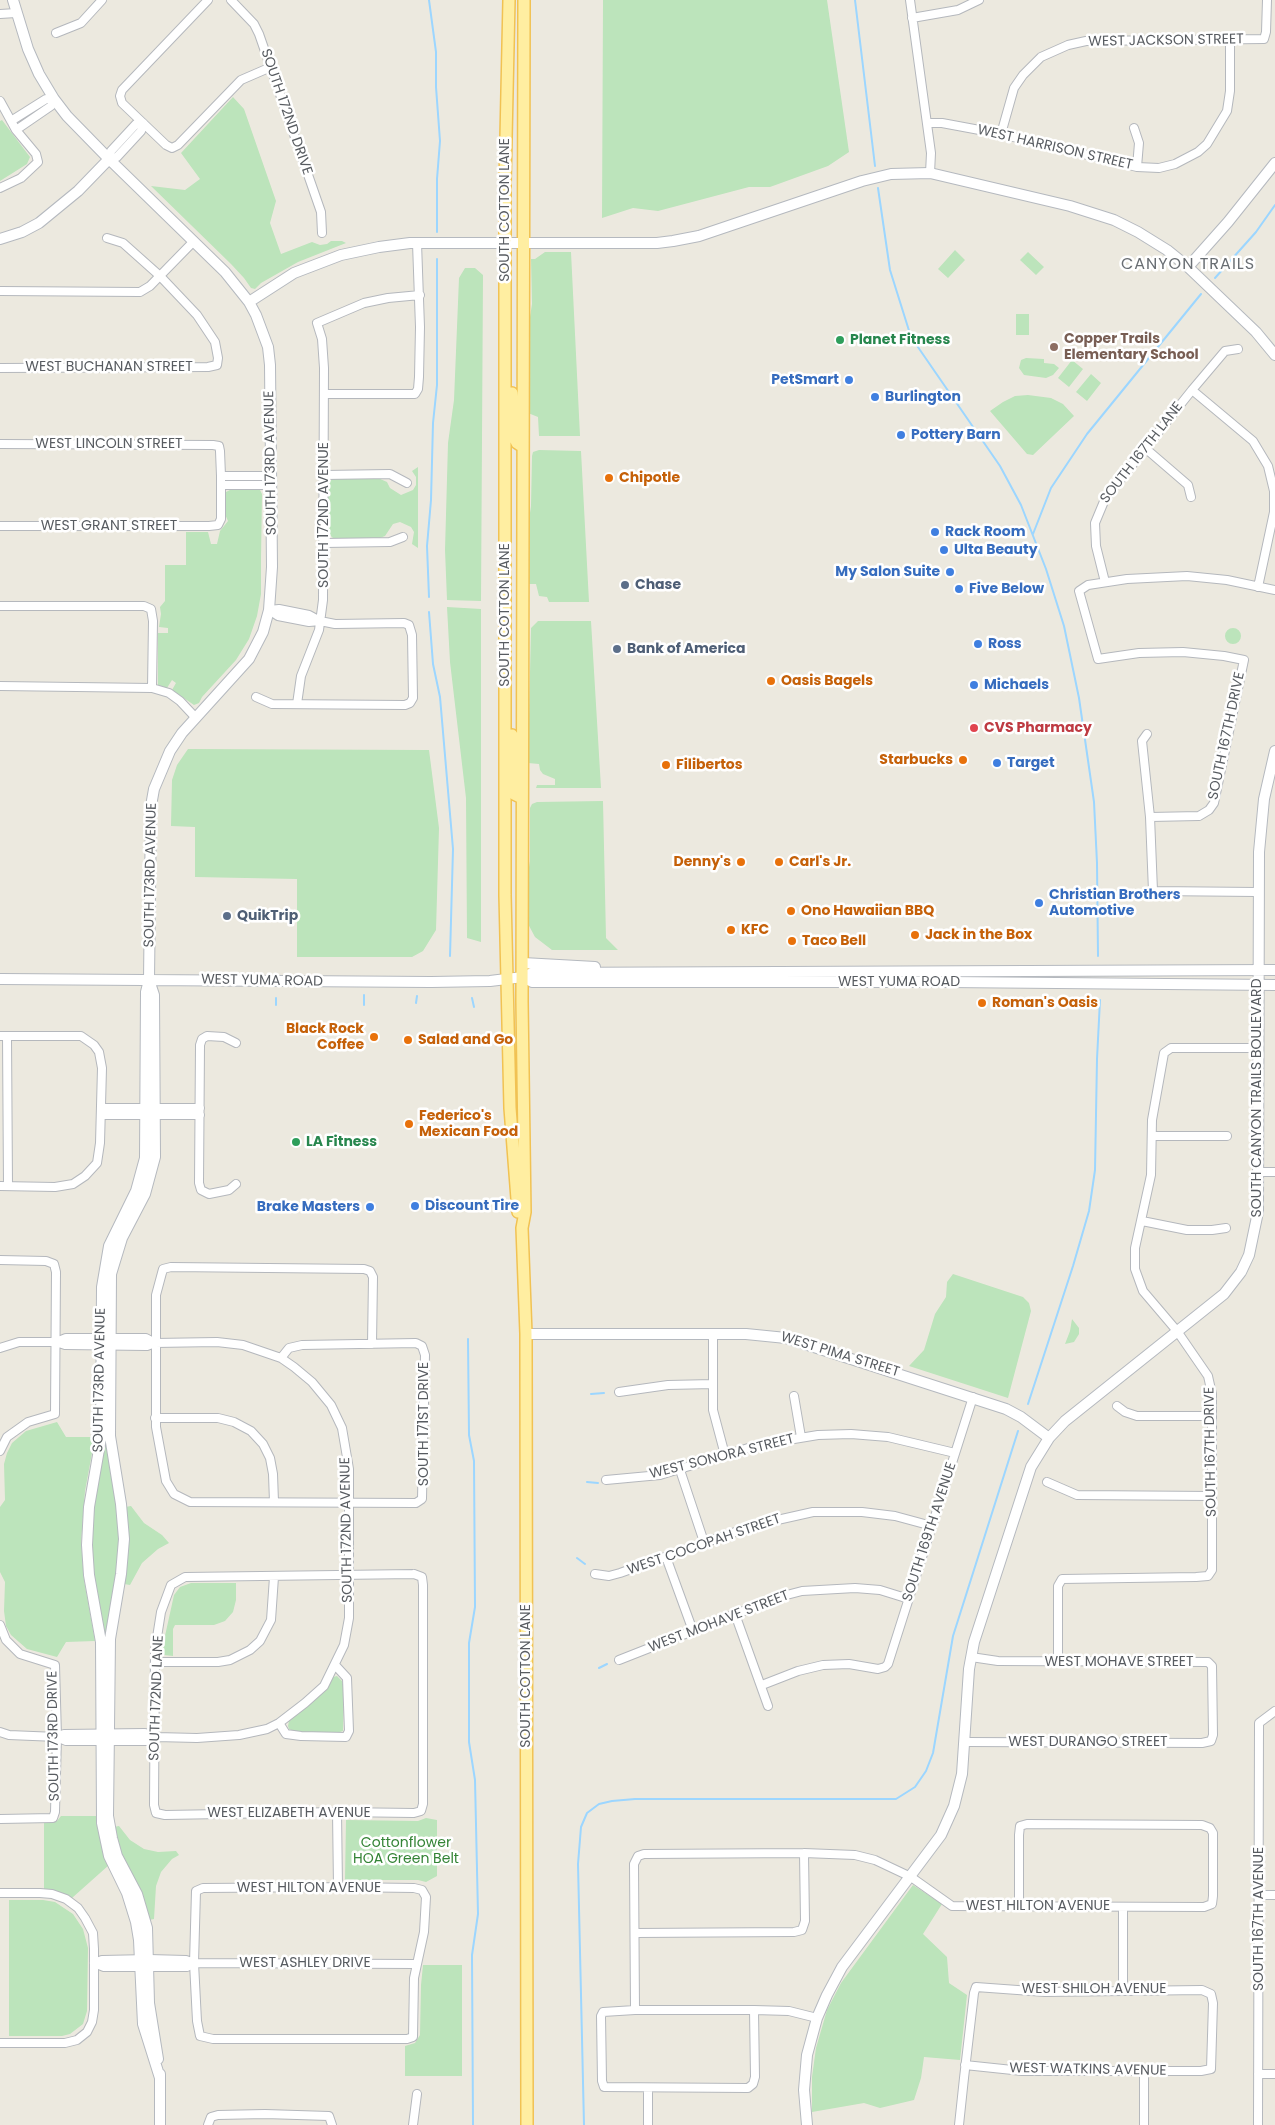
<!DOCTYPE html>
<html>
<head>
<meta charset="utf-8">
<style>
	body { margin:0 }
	canvas { display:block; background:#ece9df }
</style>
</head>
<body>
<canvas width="1275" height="2125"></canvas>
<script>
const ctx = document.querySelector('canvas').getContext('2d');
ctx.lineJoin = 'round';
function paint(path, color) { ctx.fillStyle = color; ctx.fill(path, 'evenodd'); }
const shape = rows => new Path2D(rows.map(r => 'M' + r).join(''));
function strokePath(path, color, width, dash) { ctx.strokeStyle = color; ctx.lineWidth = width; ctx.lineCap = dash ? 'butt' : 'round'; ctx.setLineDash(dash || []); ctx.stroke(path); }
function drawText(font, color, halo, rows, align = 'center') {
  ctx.font = font + ' Poppins,sans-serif'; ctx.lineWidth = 5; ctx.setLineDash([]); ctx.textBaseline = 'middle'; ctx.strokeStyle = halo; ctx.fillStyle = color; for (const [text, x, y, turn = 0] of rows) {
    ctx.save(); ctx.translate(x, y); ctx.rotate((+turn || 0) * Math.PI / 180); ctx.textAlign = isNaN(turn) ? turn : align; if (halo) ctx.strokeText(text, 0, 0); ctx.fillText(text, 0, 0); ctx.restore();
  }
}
paint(shape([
	[603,0,827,0,849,152,828,166,770,187,749,187,658,211,633,208,602,218],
	[233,97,244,109,276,201,270,223,281,254,312,242,320,245,327,244,331,241,342,241,346,243,298,262,261,283,255,289,251,288,244,278,231,264,151,186,185,190,200,179,181,153],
	[2,120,30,157,27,164,0,181,0,121],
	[955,250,965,260,948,278,938,269],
	[545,252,571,252,580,436,539,436,538,417,528,413,528,330,532,304,531,259,535,259],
	[1028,252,1044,267,1036,275,1020,260],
	[465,268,475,268,483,275,481,601,447,600,445,550,448,443,454,400,459,278],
	[1016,314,1029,314,1029,335,1016,335],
	[1026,358,1044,359,1044,363,1054,364,1059,368,1053,375,1046,378,1024,375,1019,368,1021,360],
	[1072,360,1083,369,1069,387,1058,378],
	[1091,374,1101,383,1087,401,1076,392],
	[1028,395,1051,398,1063,404,1074,416,1033,455,1027,454,990,411,1003,402,1015,396],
	[539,450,581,451,589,602,549,602,547,597,539,596,536,584,528,584,528,527,531,506,532,456,533,452],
	[418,467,418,548,412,544,414,532,411,527,400,522,393,524,385,536,377,539,334,539,327,532,327,485,333,478,378,478,387,482,390,488,401,495,413,490,416,485,416,477,412,471],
	[259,488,262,494,261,559,261,594,257,616,249,639,236,660,202,697,199,703,194,705,172,690,176,683,172,680,167,688,158,685,158,633,168,633,168,628,159,627,161,614,160,607,165,601,165,565,186,565,186,532,208,532,211,544,217,544,220,531,228,521,224,512,224,493,230,490],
	[447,607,481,609,481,942,467,938,466,798,450,662],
	[538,621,591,621,601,788,536,788,537,785,555,785,555,779,543,774,540,770,539,764,528,763,531,628],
	'1225 636a8 8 0 1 1 16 0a8 8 0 1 1-16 0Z',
	[188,749,429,750,439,828,436,930,423,951,412,957,297,957,297,879,195,877,195,827,171,826,172,780,177,765],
	[603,801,606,938,618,950,552,950,535,937,527,922,527,879,530,861,530,808,532,804,537,802],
	[953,1274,1023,1297,1029,1303,1031,1311,1008,1398,909,1366,924,1350,935,1314,946,1297,947,1282],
	[1072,1319,1079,1328,1079,1334,1074,1342,1065,1344,1070,1331],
	[103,1355,121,1517,107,1725,90,1555],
	[57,1422,66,1437,95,1437,85,1491,81,1542,84,1580,95,1641,66,1642,57,1657,27,1649,11,1635,6,1626,4,1611,5,1582,0,1572,0,1507,5,1500,4,1464,7,1453,12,1443,26,1431],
	[131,1506,144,1523,162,1535,169,1543,158,1549,142,1563,130,1585,124,1584,125,1507],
	[191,1583,236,1583,236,1600,233,1612,225,1621,214,1625,175,1625,173,1629,173,1656,164,1655,163,1645,174,1595,180,1587],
	[337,1676,342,1681,344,1688,343,1731,337,1733,299,1733,289,1729,288,1726,289,1721,314,1701,333,1677],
	[61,1816,99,1816,109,1865,72,1898,57,1891,44,1889,44,1823,57,1821],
	[426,1818,437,1820,437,1876,426,1882,418,1880,345,1880,346,1820,418,1821],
	[119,1826,130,1840,144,1849,158,1852,176,1851,179,1855,172,1859,161,1872,156,1886,154,1919,149,1920,124,1862,113,1827],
	[913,1885,942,1904,923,1934,947,1957,949,1983,967,1995,960,2060,924,2057,921,2078,914,2100,880,2108,864,2103,812,2112,812,2077,816,2048,827,2010,841,1983],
	[9,1900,43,1900,55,1902,73,1914,83,1929,88,1948,87,2011,83,2024,70,2034,62,2036,9,2036],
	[423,1965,462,1965,462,2076,405,2076,405,2046,415,2043,420,2035,421,1985]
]), '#bce4bb');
strokePath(shape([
	[429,0,436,52,436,87,440,141,437,179,437,232],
	[855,0,875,166],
	[878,188,890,270,911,337,1000,466,1021,505,1046,569,1064,626,1079,698,1094,802,1097,863,1098,956],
	[1215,278,1256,232,1275,205],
	[1033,534,1051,488,1087,434,1201,294],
	[429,597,427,546,431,500,433,423,437,385,437,259],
	[429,612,433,664,440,697,453,849,450,956],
	[364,995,364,1005],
	[276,998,276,1005],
	[472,998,474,1007],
	[416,1003,417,996],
	[468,1339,469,1435,474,1461,475,1607,469,1643,469,1742,475,1780,478,1914,472,1955,473,2125],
	[591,1394,604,1393],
	[1028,1404,1073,1266,1089,1211,1095,1170,1097,1059,1100,1000],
	[587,1482,598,1483],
	[577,1558,585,1564],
	[599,1668,607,1664],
	[584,2125,578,1864,581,1827,587,1813,599,1804,612,1801,635,1799,896,1799,915,1787,926,1771,933,1753,953,1636,1018,1431]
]), '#9cd6ff', 2);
const street = shape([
	[208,0,122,90,120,96,122,103,166,145,172,148,178,145,241,80,271,67],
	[231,0,254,24,259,34,321,212,322,233],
	[910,0,931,153,930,173],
	[0,14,16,13],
	[912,18,958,10,979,0],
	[56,33,81,23,102,0],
	[0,101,16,130,36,154,38,162,21,178,0,188],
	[11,121,46,99,54,99,51,106,16,130],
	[143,123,141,131,117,157,109,159,111,151,136,124,143,123],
	[927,123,942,123,1001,134,1137,167,1159,168,1175,164,1198,152,1207,144,1227,111,1230,91,1230,40],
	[1134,128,1139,143,1137,167],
	[1001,134,1014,88,1023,75,1041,57,1068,45,1086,41,1264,39,1266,32,1267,0],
	[0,291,140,292,150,286,194,241],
	[0,368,208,367,217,365,218,358,215,342,197,315,160,276,123,243,107,238],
	[1192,390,1253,441,1268,466,1274,491,1274,512,1258,587],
	[324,394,415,394,418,389,419,377,420,327,417,243],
	[0,444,213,445,219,446,220,451,221,476,221,519,218,525,209,526,0,526],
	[1145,448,1188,485,1191,497],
	[324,475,390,474,407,483],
	[221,476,264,476,272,481,264,485,221,485],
	[324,543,390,542,403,537],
	[1105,582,1096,546,1095,523,1105,499,1192,390,1225,351,1238,349],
	[0,606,144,606,151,609,153,621,152,688],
	[269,610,278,616,309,622,320,621],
	[0,686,152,688,169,693,180,701,196,718],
	[256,697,272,704,405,705,410,703,413,698,412,635,409,625,404,623,335,624,320,621,309,615,279,609,269,610],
	[297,704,301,676,319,630,323,600,324,368,322,339,317,323,364,303,388,298,420,295],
	[1147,734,1142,741,1150,817,1153,891,1257,892],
	[1150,817,1199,816,1209,810,1214,803,1244,660,1224,656,1183,652,1139,653,1098,659,1079,591,1088,585,1127,579,1187,576,1227,580,1275,590],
	[0,1036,81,1036,94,1045,99,1052,102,1068,100,1143,97,1163,85,1176,73,1184,55,1187,0,1186],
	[7,1036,8,1186],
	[236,1043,224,1037,207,1036,202,1039,200,1045,199,1183,201,1190,209,1194,229,1190,236,1184],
	[101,1108,200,1108],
	[101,1115,200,1115],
	[1152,1136,1227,1136],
	[1259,1172,1275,1172],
	[1142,1221,1187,1230,1212,1230,1226,1228],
	[0,1260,46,1261,54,1264,56,1272,55,1414,28,1422,7,1437,0,1451],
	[713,1334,713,1410,725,1455],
	[56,1342,66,1338,146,1338,155,1343],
	[0,1348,19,1342,56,1342,65,1345,147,1346,155,1343,217,1342,243,1345,281,1358,294,1367,312,1382,331,1405,342,1428,349,1469,349,1618,344,1645,324,1686,305,1703,279,1723,267,1729,239,1735,197,1738,156,1737,145,1733,64,1734,57,1737],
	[281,1358,289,1348,302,1345,416,1343,422,1346,425,1355,422,1499,416,1503,190,1502,174,1494,166,1481,156,1427,156,1295,163,1269,171,1267,364,1269,370,1271,373,1277,372,1344],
	[619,1392,668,1385,713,1384],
	[794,1396,801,1437],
	[1117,1406,1125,1412,1137,1416,1212,1416],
	[155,1418,218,1418,234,1422,251,1431,263,1444,270,1458,273,1474,274,1502],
	[680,1470,704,1542],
	[606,1480,660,1475,758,1445,818,1435,851,1434,888,1437,955,1453],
	[1047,1482,1077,1495,1212,1496],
	[666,1557,693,1631],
	[414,1574,422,1577,423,1585,423,1804,421,1811,414,1813,337,1812,165,1815,156,1813,154,1805,155,1650,161,1612,171,1585,185,1577,414,1574],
	[595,1574,609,1576,620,1573,755,1525,813,1512,862,1512,895,1516,932,1526],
	[735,1614,768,1706],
	[0,1625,6,1640,20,1654,55,1665,57,1737,55,1812,53,1818,0,1819],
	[619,1660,779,1597,802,1591,855,1588,880,1590,909,1599],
	[155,1662,218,1662,230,1660,250,1650,260,1641,271,1620,274,1577],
	[1058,1662,1058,1586,1062,1579,1196,1577,1208,1576,1212,1570,1212,1394,1208,1376,1177,1331,1143,1291,1135,1269,1135,1248,1151,1175,1152,1120,1164,1053,1171,1048,1259,1048],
	[762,1685,798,1671,823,1665,849,1664,878,1669,885,1667,888,1664,973,1397],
	[279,1723,286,1734,301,1736,346,1737,349,1731,347,1678,335,1665],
	[0,1732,9,1735,57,1737,66,1741,146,1741,156,1737],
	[966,1742,1202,1743,1211,1741,1213,1735,1212,1666,1208,1662,998,1661,971,1657],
	[337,1812,338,1887],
	[338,1887,414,1888,422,1890,426,1897,424,1932,414,1978,413,2037,407,2039,213,2039,200,2036,197,2021,194,1963,196,1891,203,1888,338,1887],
	[0,1893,40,1893,52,1894,66,1899,78,1908,85,1918,93,1933,94,1949,94,2010,92,2022,87,2032,77,2040,65,2043,0,2043],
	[1260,1895,1275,1895],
	[1123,1907,1123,1990],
	[635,1933,794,1932,802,1930,805,1921,804,1853],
	[94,1963,102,1960,149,1959,186,1960,194,1963,416,1964],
	[94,1963,104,1967,187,1967,194,1963],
	[635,2010,634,1864,638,1856,644,1854,804,1853,855,1855,875,1860,911,1877,952,1906,1204,1907,1212,1904,1213,1896,1213,1833,1210,1828,1202,1825,1027,1824,1020,1826,1019,1835,1019,1906],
	[754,2010,755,2077,753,2084,748,2088,604,2087,602,2081,601,2016,603,2012,635,2010,754,2010,789,2011,817,2018],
	[1144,2071,1144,2125],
	[1258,2074,1275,2074],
	[648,2088,648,2125],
	[208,2125,211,2117,218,2115,265,2114,329,2116,332,2125],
	[413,2125,417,2094],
	[959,2125,964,2078,974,1993,976,1987,1045,1992,1202,1990,1211,1994,1213,2003,1211,2069,1201,2071,1022,2071,965,2065],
	[1258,2125,1259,1723,1275,1711]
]);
const secondary = shape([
	[13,0,28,49,39,74,54,99,67,116,109,159,225,272,249,302,256,315,268,347,270,365,272,567,269,610,263,632,249,659,182,733,170,751,154,789,151,806,149,980,146,992,145,1158,136,1191,109,1246,102,1287,101,1438,89,1507,87,1545,89,1575,101,1642,102,1823,109,1856,127,1893,136,1922,139,1940,143,2024,160,2078],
	[0,239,22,232,39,223,78,191,109,159],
	[1188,267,1228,222,1275,163],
	[249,302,294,273,341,255,379,247,410,243,657,243,673,241,699,236,862,181,891,174,930,173,1070,206,1114,220,1138,232,1167,250,1188,267,1256,332,1275,355],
	[523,963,595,967],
	[523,977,532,982,947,982,1275,985],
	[0,979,431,982,490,981,523,977,532,973,1275,970],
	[149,980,154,995,155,1157,145,1194,122,1238,111,1274,110,1436,121,1504,124,1539,121,1574,110,1639,108,1816,112,1838,117,1856,137,1894,147,1928,149,2003,158,2059],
	[526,1334,746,1334,786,1338,1006,1409,1021,1417,1049,1438],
	[160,2074,160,2125],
	[807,2125,804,2090,807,2055,817,2018,827,1995,842,1967,941,1835,954,1806,962,1774,969,1669,974,1642,1031,1467,1049,1438,1065,1421,1224,1294,1241,1272,1249,1255,1258,1212,1259,852,1264,799,1275,751]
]);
const primary = shape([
	[509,0,505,184,505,895,510,1108,518,1212],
	[524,0,522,1001,525,1212,522,1228,526,1334,527,2125],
	[512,393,515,439,517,443,523,447],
	[512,735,514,794,522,798]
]);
strokePath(street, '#b5b8bd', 10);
strokePath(secondary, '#b5b9bf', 12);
strokePath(primary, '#f1c253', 14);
strokePath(street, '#fff', 8);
strokePath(secondary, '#fff', 10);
strokePath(primary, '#ffeea1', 11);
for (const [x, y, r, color] of [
	[840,340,5,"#2e9e5b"],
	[1054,347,5,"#8d6e63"],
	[849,380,5,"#3f7fe0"],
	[875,397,5,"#3f7fe0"],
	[901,435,5,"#3f7fe0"],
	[609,478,5,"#e8710a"],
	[935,532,5,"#3f7fe0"],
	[944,550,5,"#3f7fe0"],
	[950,572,5,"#3f7fe0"],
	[625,585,5,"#5c6f8a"],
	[959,589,5,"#3f7fe0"],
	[978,644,5,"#3f7fe0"],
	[617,649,5,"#5c6f8a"],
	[771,681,5,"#e8710a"],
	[974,685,5,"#3f7fe0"],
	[974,728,5,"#e0444e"],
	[963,760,5,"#e8710a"],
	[997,763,5,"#3f7fe0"],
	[666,765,5,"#e8710a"],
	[741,862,5,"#e8710a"],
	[779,862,5,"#e8710a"],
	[1039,903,5,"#3f7fe0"],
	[791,911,5,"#e8710a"],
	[227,916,5,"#5c6f8a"],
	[731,930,5,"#e8710a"],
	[915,935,5,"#e8710a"],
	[792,941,5,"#e8710a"],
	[982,1003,5,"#e8710a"],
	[374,1037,5,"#e8710a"],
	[408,1040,5,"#e8710a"],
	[409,1124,5,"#e8710a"],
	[296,1142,5,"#2e9e5b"],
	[415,1206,5,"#3f7fe0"],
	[370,1207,5,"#3f7fe0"]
]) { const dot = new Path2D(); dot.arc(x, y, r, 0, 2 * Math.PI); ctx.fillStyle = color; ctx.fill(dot); strokePath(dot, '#fff', 2); }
drawText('14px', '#585c61', '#fff', [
	["WEST JACKSON STREET",1166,41,-1],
	["SOUTH 172ND DRIVE",286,112,71],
	["WEST HARRISON STREET",1055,148,13],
	["SOUTH COTTON LANE",505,210,-90],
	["WEST BUCHANAN STREET",109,367],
	["WEST LINCOLN STREET",109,444],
	["SOUTH 167TH LANE",1142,453,-52],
	["SOUTH 173RD AVENUE",271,463,-91],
	["SOUTH 172ND AVENUE",324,515,-90],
	["WEST GRANT STREET",109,526],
	["SOUTH COTTON LANE",505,615,-90],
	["SOUTH 167TH DRIVE",1227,736,-78],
	["SOUTH 173RD AVENUE",151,875,-89],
	["WEST YUMA ROAD",262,981,1],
	["WEST YUMA ROAD",899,982],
	["SOUTH CANYON TRAILS BOULEVARD",1257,1098,-90],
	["WEST PIMA STREET",840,1355,17],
	["SOUTH 173RD AVENUE",100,1380,-89],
	["SOUTH 171ST DRIVE",424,1424,-90],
	["SOUTH 167TH DRIVE",1211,1452,-91],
	["WEST SONORA STREET",722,1457,-14],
	["SOUTH 172ND AVENUE",347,1530,-91],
	["SOUTH 169TH AVENUE",930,1532,-72],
	["WEST COCOPAH STREET",704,1545,-19],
	["WEST MOHAVE STREET",719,1622,-21],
	["WEST MOHAVE STREET",1119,1662],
	["SOUTH COTTON LANE",526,1676,-90],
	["SOUTH 172ND LANE",157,1698,-88],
	["SOUTH 173RD DRIVE",54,1736,-91],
	["WEST DURANGO STREET",1088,1742],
	["WEST ELIZABETH AVENUE",289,1813],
	["WEST HILTON AVENUE",309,1888],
	["WEST HILTON AVENUE",1038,1906],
	["SOUTH 167TH AVENUE",1259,1919,-90],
	["WEST ASHLEY DRIVE",305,1963],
	["WEST SHILOH AVENUE",1094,1989],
	["WEST WATKINS AVENUE",1088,2070,1]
]);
drawText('bold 14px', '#785e54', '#fff', [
	["Copper Trails",1064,339],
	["Elementary School",1064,355]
], 'left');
drawText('bold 14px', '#27864d', '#fff', [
	["Planet Fitness",850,340],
	["LA Fitness",306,1142]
], 'left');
drawText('bold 14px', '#366cbe', '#fff', [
	["PetSmart",839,380,"right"],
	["Burlington",885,397],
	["Pottery Barn",911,435],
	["Rack Room",945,532],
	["Ulta Beauty",954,550],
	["My Salon Suite",940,572,"right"],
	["Five Below",969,589],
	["Ross",988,644],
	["Michaels",984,685],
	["Target",1007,763],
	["Christian Brothers",1049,895],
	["Automotive",1049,911],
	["Discount Tire",425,1206],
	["Brake Masters",360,1207,"right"]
], 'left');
drawText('bold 14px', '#c56008', '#fff', [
	["Chipotle",619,478],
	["Oasis Bagels",781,681],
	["Starbucks",953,760,"right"],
	["Filibertos",676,765],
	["Denny's",731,862,"right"],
	["Carl's Jr.",789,862],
	["Ono Hawaiian BBQ",801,911],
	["KFC",741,930],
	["Jack in the Box",925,935],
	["Taco Bell",802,941],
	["Roman's Oasis",992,1003],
	["Black Rock",364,1029,"right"],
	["Coffee",364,1045,"right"],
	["Salad and Go",418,1040],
	["Federico's",419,1116],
	["Mexican Food",419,1132]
], 'left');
drawText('bold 14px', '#4e5e75', '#fff', [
	["Chase",635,585],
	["Bank of America",627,649],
	["QuikTrip",237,916]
], 'left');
drawText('bold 14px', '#be3a42', '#fff', [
	["CVS Pharmacy",984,728]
], 'left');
drawText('14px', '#348436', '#fff', [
	["Cottonflower",406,1843],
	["HOA Green Belt",406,1859]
]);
ctx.letterSpacing = '1px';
drawText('16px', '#696e73', '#fff', [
	["CANYON TRAILS",1188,265]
]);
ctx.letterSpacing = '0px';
</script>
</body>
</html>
